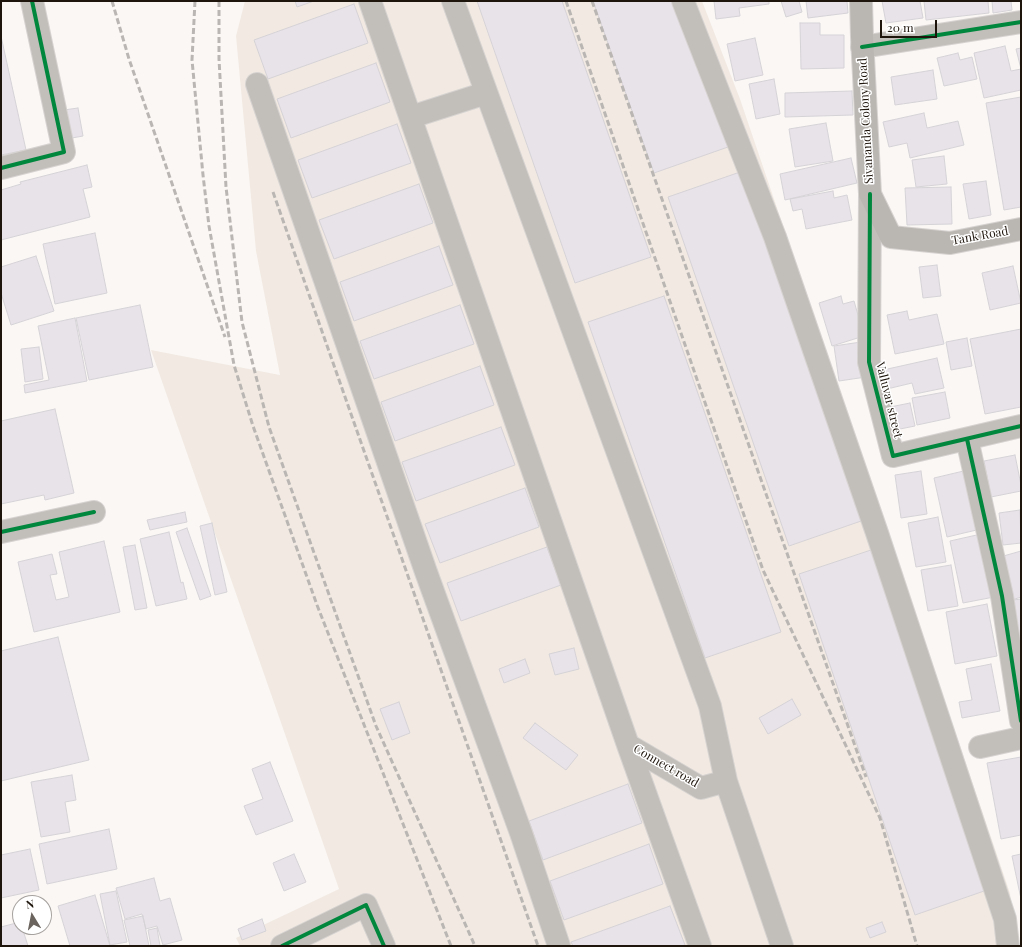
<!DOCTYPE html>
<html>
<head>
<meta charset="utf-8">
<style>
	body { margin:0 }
	#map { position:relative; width:1022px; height:947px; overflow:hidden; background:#faf7f5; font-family:"Playfair Display",serif }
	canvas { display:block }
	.frame { position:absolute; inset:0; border:2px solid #1e150c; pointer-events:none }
	.north { position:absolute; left:12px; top:895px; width:40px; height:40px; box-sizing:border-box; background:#fff; border:1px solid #a5a19e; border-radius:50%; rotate:350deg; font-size:11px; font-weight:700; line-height:16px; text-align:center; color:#1e150c }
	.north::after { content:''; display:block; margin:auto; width:14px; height:18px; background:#6b645e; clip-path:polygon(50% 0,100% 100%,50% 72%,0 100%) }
	.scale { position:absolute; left:880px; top:20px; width:57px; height:18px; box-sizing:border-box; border:2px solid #1e150c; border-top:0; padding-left:5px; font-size:12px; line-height:14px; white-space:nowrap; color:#1e150c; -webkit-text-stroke:3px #fff; paint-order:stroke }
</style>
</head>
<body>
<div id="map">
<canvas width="1022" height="947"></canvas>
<div class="frame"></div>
<div class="north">N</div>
<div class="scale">20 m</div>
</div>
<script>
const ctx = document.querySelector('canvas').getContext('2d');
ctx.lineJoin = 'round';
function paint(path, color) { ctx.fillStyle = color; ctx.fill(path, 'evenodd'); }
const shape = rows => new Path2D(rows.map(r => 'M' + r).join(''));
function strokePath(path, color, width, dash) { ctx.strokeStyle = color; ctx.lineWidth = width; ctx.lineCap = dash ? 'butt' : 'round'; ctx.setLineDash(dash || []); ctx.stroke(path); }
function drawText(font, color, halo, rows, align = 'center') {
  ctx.font = font + ' "Playfair Display",serif'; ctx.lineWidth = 3; ctx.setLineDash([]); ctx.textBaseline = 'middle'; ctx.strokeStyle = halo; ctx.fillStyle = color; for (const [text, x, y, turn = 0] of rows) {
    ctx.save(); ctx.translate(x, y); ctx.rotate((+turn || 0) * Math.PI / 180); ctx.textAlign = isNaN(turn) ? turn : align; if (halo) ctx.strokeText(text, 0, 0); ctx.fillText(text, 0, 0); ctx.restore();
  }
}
paint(shape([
	[245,1,702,1,740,99,1010,893,1015,946,240,946,236,938,339,889,151,350,280,375,256,251,236,36]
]), '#f2eae2');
const building = shape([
	[295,1,314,1,297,7,295,1],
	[477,1,562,1,651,257,575,283,477,1],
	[593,1,676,1,728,147,654,173,593,1],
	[714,1,769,1,769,4,739,8,740,16,716,19,714,1],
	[781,1,799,1,802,12,786,17,781,1],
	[806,1,847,1,848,13,808,18,806,1],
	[882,1,920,1,923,18,886,23,882,1],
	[924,1,988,1,989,13,926,20,924,1],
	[992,1,1011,1,1012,10,993,13,992,1],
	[354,4,368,43,268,79,254,40,354,4],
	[800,23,820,23,820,35,844,35,844,68,801,69,800,23],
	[1,36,26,150,1,155,1,36],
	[755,38,763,75,735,81,727,44,755,38],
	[1005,46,1011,71,1021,69,1016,49,1021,48,1021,90,984,98,974,53,1005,46],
	[958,53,960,60,972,57,977,79,944,86,937,58,958,53],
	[376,63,390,102,291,138,277,99,376,63],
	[933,70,937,99,895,105,891,77,933,70],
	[774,79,780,114,756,119,749,84,774,79],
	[852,91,853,115,785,117,785,93,852,91],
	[1021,97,1021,207,1004,210,986,103,1021,97],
	[78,108,83,136,61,140,57,111,78,108],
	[924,113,927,128,958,121,964,145,910,158,907,143,889,147,883,122,924,113],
	[826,123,833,161,795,167,789,129,826,123],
	[397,124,411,163,312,198,298,160,397,124],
	[944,156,947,184,916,187,912,160,944,156],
	[851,158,857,183,785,200,780,174,851,158],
	[87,165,92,187,83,189,90,217,1,240,1,190,21,184,20,182,87,165],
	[743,171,864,520,789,546,668,197,743,171],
	[986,181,991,215,969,219,963,184,986,181],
	[419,184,433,223,334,259,319,220,419,184],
	[951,187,952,224,907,225,905,188,951,187],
	[833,191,834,198,847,195,852,220,806,229,802,209,793,211,790,199,833,191],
	[95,233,107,293,55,304,43,244,95,233],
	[439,246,453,285,354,321,340,282,439,246],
	[36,256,54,311,11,325,1,293,1,267,36,256],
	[937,265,941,296,923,298,919,267,937,265],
	[1013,266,1021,303,990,310,982,273,1013,266],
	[664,296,781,632,705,658,588,322,664,296],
	[841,296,843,304,854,301,864,336,832,346,819,303,841,296],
	[140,305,153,367,89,380,76,318,140,305],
	[460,305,474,344,374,379,360,341,460,305],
	[907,311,909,320,937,314,944,344,895,354,887,315,907,311],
	[75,318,87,381,25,393,24,385,49,380,38,326,75,318],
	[1021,329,1021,407,985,414,970,339,1021,329],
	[967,338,972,366,951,370,946,342,967,338],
	[861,342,866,377,839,381,834,346,861,342],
	[39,347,43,379,25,382,21,349,39,347],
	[937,358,944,388,915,394,912,383,887,389,883,370,937,358],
	[480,366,494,405,395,441,381,402,480,366],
	[945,392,950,418,917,425,912,398,945,392],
	[910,403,915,426,895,430,890,407,910,403],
	[55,409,74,493,45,500,44,495,1,504,1,421,55,409],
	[501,427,515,465,416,501,402,462,501,427],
	[1015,455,1021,485,1021,491,991,497,984,461,1015,455],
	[972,469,985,528,947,537,934,478,972,469],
	[921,471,927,514,901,518,895,475,921,471],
	[525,488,539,527,440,563,425,524,525,488],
	[1020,510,1021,543,1003,545,999,513,1020,510],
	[185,512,187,522,150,530,147,520,185,512],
	[938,517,946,562,916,567,908,523,938,517],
	[212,523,227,592,215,595,200,526,212,523],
	[187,528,211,596,200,600,176,532,187,528],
	[169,532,181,583,183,582,187,599,156,606,140,539,169,532],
	[981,534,994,597,963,603,950,541,981,534],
	[104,541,120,612,34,632,18,562,52,554,57,574,50,575,56,600,69,597,59,552,104,541],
	[135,545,147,608,135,610,123,547,135,545],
	[547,547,561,585,461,621,447,583,547,547],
	[871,550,987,890,915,915,799,574,871,550],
	[1021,551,1021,597,1012,600,1000,557,1021,551],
	[951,565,958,606,928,611,921,570,951,565],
	[1021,599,1021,637,1013,639,1006,601,1021,599],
	[987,604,997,656,955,664,946,612,987,604],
	[58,637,89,760,1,781,1,651,58,637],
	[574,648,579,669,555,675,549,654,574,648],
	[525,659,530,673,504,683,499,669,525,659],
	[991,664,1000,711,962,718,959,702,972,700,966,669,991,664],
	[792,699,801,715,768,734,759,718,792,699],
	[399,702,410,733,392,740,380,709,399,702],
	[535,723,578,755,566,770,523,738,535,723],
	[1021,757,1021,835,1001,839,987,763,1021,757],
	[270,762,293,821,256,835,244,806,263,799,252,769,270,762],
	[72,775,76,800,65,802,70,832,41,837,31,782,72,775],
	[628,784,642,823,543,860,529,821,628,784],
	[109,829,117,869,47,884,39,844,109,829],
	[649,844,663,884,564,920,550,881,649,844],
	[30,849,39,890,1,898,1,855,30,849],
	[294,854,306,882,284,891,273,863,294,854],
	[1021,854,1021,899,1012,856,1021,854],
	[154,878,160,901,170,898,182,940,163,945,157,926,146,929,142,914,125,919,116,888,154,878],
	[116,891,127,942,110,945,100,894,116,891],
	[95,895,110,946,70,946,58,906,95,895],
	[670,906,685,945,681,946,573,946,571,942,670,906],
	[143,916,149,946,130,946,124,920,143,916],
	[262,919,266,931,242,940,238,929,262,919],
	[20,922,20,927,22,927,28,946,1,946,1,927,20,922],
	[882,922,886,932,870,938,866,928,882,922],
	[157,928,160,946,151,946,148,930,157,928]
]);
paint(building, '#e8e2e9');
strokePath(building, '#d6d3d7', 1);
const minor = shape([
	[370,1,628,745,700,946],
	[453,1,710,706,726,781,782,946],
	[683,1,775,237,877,533,1005,919,1008,946],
	[862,47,1021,22],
	[257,84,426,572,521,833,559,946],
	[411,117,486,93],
	[1,168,64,152,32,1],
	[870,194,869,362,893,456,1021,426],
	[967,439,1002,596,1021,721],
	[1,532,94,512],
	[628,745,701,788,726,781],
	[980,747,1021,738],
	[282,946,366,905,384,946]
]);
const major = shape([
	[861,1,862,37,870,194,891,237,950,243,1021,229]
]);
strokePath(minor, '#d6d3d1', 24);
strokePath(major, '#d6d3d1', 24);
strokePath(minor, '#c2beba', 22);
strokePath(major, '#bab6b2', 22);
strokePath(shape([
	[112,1,129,59,225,337],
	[195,1,192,60,203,175,209,226,234,365,253,426,317,605,451,946],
	[219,1,219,59,226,187,242,322,269,427,376,726,475,946],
	[566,1,763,570,880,818,917,946],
	[592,1,866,777],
	[273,192,538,946]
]), '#b9b6b3', 3, [6, 3]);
strokePath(shape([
	[862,47,1021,22],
	[1,168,64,152,32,1],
	[870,194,869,362,893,456,1021,426],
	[967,439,1002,596,1021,721],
	[1,532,94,512],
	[282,946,366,905,384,946]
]), '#00873e', 4);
drawText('12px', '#1e150c', '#fff', [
	["Sivananda Colony Road",866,121,-93],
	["Tank Road",980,236,-10],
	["Valluvar street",889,400,76],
	["Connect road",666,766,30]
]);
</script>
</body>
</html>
